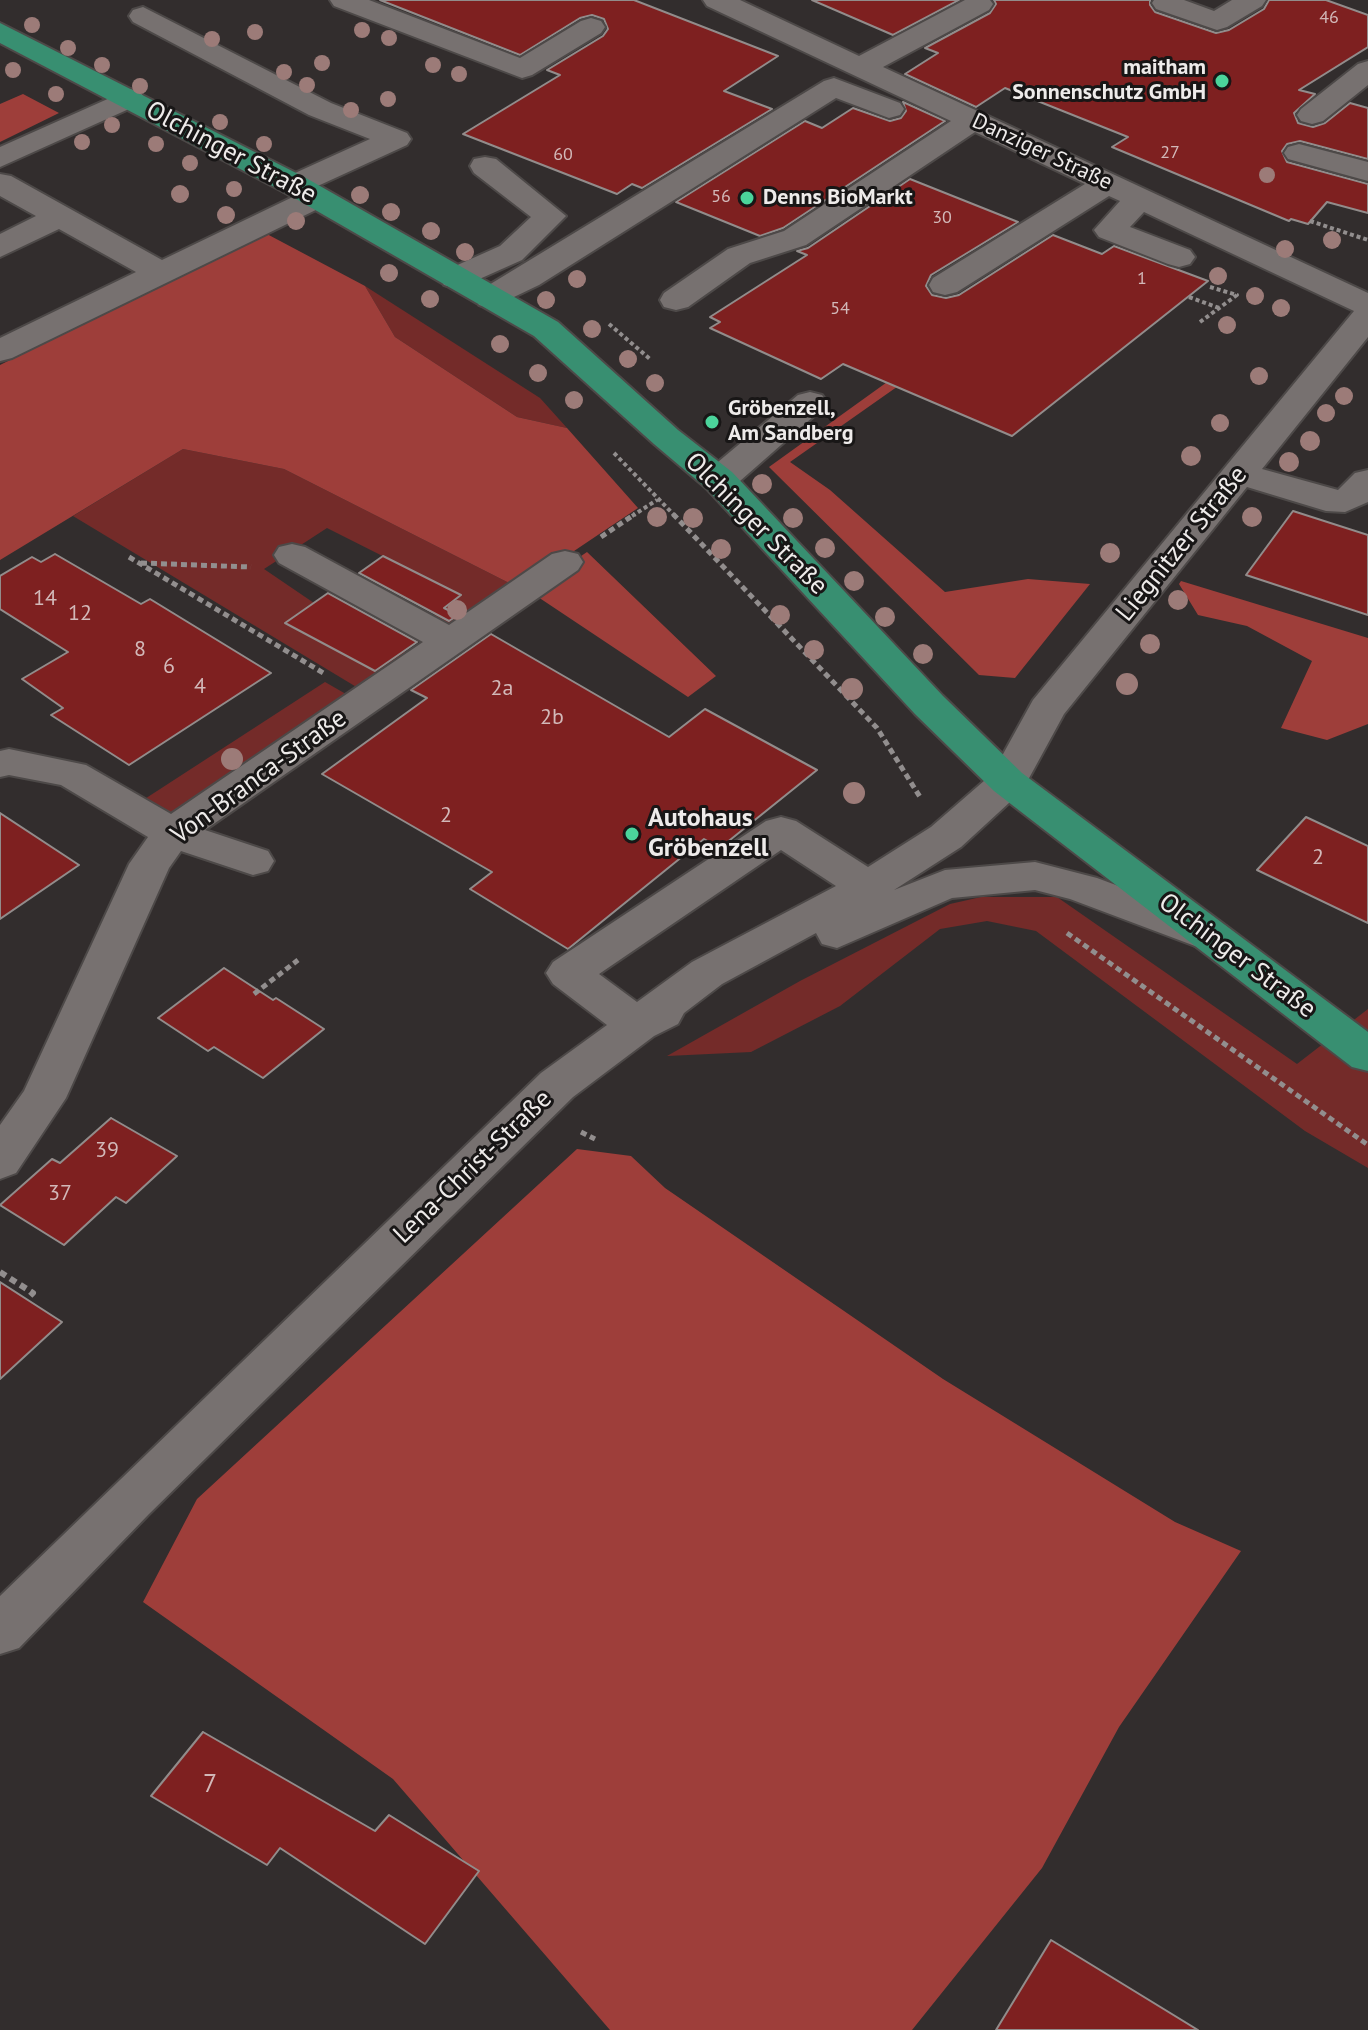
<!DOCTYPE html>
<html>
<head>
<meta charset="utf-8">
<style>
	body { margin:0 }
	canvas { display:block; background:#322d2d }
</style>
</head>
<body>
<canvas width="1368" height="2030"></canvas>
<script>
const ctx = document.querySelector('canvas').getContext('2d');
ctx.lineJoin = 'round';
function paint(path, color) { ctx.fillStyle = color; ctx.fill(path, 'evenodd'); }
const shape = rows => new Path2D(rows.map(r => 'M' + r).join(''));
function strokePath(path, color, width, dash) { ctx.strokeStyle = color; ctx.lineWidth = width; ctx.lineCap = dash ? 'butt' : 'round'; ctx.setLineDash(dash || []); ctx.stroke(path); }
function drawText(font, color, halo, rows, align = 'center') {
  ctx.font = font + ' "PT Sans",sans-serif'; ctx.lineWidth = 6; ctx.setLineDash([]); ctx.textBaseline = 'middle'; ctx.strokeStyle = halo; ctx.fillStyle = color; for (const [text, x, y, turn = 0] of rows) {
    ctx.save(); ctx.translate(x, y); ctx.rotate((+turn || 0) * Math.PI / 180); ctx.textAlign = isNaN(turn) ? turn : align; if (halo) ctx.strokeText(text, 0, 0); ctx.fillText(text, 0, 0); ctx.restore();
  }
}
paint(shape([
	[365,286,540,398,567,428,517,417,395,337],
	[183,449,284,469,519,588,458,631,430,618,460,595,327,528,264,569,314,603,286,624,365,665,394,645,417,659,368,694,73,516],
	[325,682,358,701,170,826,137,804],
	[981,897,1057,897,1297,1064,1368,1009,1368,1168,1305,1131,1036,931,987,921,940,929,840,1006,751,1052,667,1056,800,981,950,904]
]), '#742b29');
paint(shape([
	[23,94,59,113,0,142,0,104],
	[265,233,365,286,395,337,517,417,567,428,638,508,519,588,284,469,183,449,0,560,0,365],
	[1054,262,1069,266,790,462,830,490,945,592,1028,579,1090,584,1015,678,979,675,769,467],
	[587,552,716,676,688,697,529,591],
	[1181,581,1368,638,1368,724,1327,740,1281,728,1312,661,1247,626,1198,615,1179,584],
	[577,1149,631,1156,665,1188,943,1379,1175,1522,1241,1551,1119,1727,1042,1868,912,2030,610,2030,393,1779,143,1602,197,1499]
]), '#9e3e3a');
const building = shape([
	[380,0,634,0,778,56,724,91,772,109,642,188,632,184,617,194,463,134,560,75,547,70,603,36,608,29,604,19,592,15,580,18,520,55,380,0],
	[812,0,959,0,893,35,812,0],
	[994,0,1150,0,1150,5,1155,12,1216,33,1229,30,1264,9,1269,0,1326,0,1368,15,1368,47,1299,90,1315,94,1294,113,1298,123,1313,127,1325,123,1350,103,1368,108,1368,159,1300,141,1287,144,1282,151,1287,162,1368,184,1368,213,1327,202,1308,224,1291,219,1289,221,1112,147,1128,137,1005,88,976,107,905,74,938,53,925,48,990,13,996,4,994,0],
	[903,102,945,121,783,228,760,236,676,202,805,121,822,128,853,108,890,121,901,118,906,111,903,102],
	[910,179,1018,222,931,275,926,286,932,295,946,298,959,295,1053,235,1102,254,1114,246,1208,281,1012,436,843,364,821,379,710,328,720,322,710,317,807,255,797,251,808,248,910,179],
	[1293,511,1368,535,1368,615,1246,575,1293,511],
	[55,554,141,604,150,599,271,673,129,765,51,715,63,708,22,679,68,652,0,609,0,576,32,557,41,562,55,554],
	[383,556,461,595,444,608,458,615,449,621,359,573,383,556],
	[328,593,417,642,375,671,285,623,328,593],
	[491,634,669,737,705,709,817,770,720,848,704,839,568,949,470,889,492,872,322,774,427,698,411,690,491,634],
	[0,813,79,865,0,919,0,813],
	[1306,817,1368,846,1368,923,1257,870,1306,817],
	[224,968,273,1000,276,998,324,1029,263,1078,214,1047,208,1051,158,1018,224,968],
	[111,1118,177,1156,126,1203,116,1197,64,1245,0,1205,52,1159,60,1163,111,1118],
	[0,1282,62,1322,0,1379,0,1282],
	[203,1732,375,1831,389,1815,479,1871,425,1944,280,1848,267,1865,151,1796,203,1732],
	[1051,1940,1198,2030,996,2030,1051,1940]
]);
paint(building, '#7e2020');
strokePath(building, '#928c8b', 2);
const minor = shape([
	[330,0,369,0,520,58,581,21,591,18,601,21,605,27,601,33,532,75,522,78,334,6,330,0],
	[703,0,740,0,859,56,965,0,990,0,993,4,989,10,883,67,1368,293,1368,337,1262,469,1338,490,1355,473,1368,470,1368,502,1345,512,1326,511,1247,487,1064,714,1022,791,961,847,894,890,945,870,1035,862,1097,878,1226,926,1232,937,1226,948,1211,952,1070,899,1035,890,952,898,837,948,822,944,816,933,722,984,684,1013,678,1024,654,1036,573,1097,149,1514,19,1648,0,1654,0,1596,541,1073,607,1025,553,984,546,973,553,962,766,821,781,817,796,821,868,867,931,827,992,774,1033,700,1354,311,1144,212,1130,227,1190,250,1195,257,1190,264,1179,267,1168,264,1099,237,1094,230,1120,201,1109,196,957,292,945,295,933,292,929,285,933,278,1085,184,975,132,806,245,750,263,688,307,676,310,664,307,660,300,664,293,728,249,784,231,951,121,707,6,703,0],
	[781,850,836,886,692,962,637,1002,599,974,781,850],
	[1154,0,1184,0,1214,11,1232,0,1266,0,1262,6,1227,27,1217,30,1156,9,1152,3,1154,0],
	[143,7,331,103,407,133,411,139,407,145,309,190,326,191,331,198,326,205,12,358,0,361,0,338,136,272,59,229,0,257,0,234,36,216,0,196,0,174,11,176,162,260,301,193,284,192,279,185,284,178,370,139,309,115,133,22,129,16,133,10,143,7],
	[1368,61,1368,85,1323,121,1312,124,1301,121,1297,115,1301,109,1358,64,1368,61],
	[834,78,900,103,904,109,900,115,889,118,836,98,539,285,491,308,479,305,475,298,479,291,824,81,834,78],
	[130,89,140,92,145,98,140,104,0,167,0,147,130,89],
	[1299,144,1368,162,1368,181,1288,159,1284,153,1288,147,1299,144],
	[485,157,496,159,566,216,522,260,466,285,455,288,444,285,439,278,444,271,500,246,531,217,474,173,470,166,474,159,485,157],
	[810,392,822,395,827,402,822,409,732,488,719,491,706,488,701,480,706,472,798,395,810,392],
	[292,544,305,547,449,625,552,554,565,551,578,554,583,562,578,570,205,830,268,851,274,861,268,871,253,875,181,851,169,868,66,1098,16,1173,0,1179,0,1125,24,1091,129,864,148,837,61,785,9,775,0,777,0,751,9,749,86,765,171,814,423,642,279,563,274,555,279,547,292,544]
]);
const major = shape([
	[0,23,306,178,558,322,678,430,732,472,943,696,1022,773,1368,1032,1368,1071,1352,1067,994,791,915,714,706,488,654,444,534,336,284,192,0,43,0,23]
]);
strokePath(minor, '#4d4948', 4);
strokePath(major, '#4d4948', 4);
strokePath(shape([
	[1310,221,1368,240],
	[1189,297,1219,308],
	[1200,322,1237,295,1210,287],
	[609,324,650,359],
	[614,453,675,516],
	[632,516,657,500]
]), '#928e8e', 4, [4, 3]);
strokePath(shape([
	[673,514,877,728,920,797],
	[601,537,635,514],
	[129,557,325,674],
	[141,563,251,567],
	[1067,933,1368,1145],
	[254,994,298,960],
	[581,1132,595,1139]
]), '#928e8e', 5, [6, 4]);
strokePath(shape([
	[0,1272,33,1293,27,1299]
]), '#928e8e', 6, [7, 5]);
paint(minor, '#777170');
paint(major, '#388f71');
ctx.fillStyle = '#9c7b78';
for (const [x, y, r] of [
	[32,25,8],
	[362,30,8],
	[255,32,8],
	[389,38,8],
	[212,39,8],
	[68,48,8],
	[322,63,8],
	[102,65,8],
	[433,65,8],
	[13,70,8],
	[284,72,8],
	[459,74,8],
	[307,85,8],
	[140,86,8],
	[56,94,8],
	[388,99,8],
	[351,110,8],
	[220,122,8],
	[112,125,8],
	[82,142,8],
	[156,144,8],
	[264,144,8],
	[190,163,8],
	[1267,175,8],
	[234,189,8],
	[180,194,9],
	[360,195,9],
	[391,212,9],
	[226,215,9],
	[296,221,9],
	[431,231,9],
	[1332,240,9],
	[1285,249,9],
	[465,252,9],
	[389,273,9],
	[1218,276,9],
	[577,279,9],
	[1255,296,9],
	[430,299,9],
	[546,300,9],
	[1281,308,9],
	[1227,325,9],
	[592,329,9],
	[500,344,9],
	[628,359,9],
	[538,373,9],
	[1259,376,9],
	[655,383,9],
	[1344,396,9],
	[574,400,9],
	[1326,413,9],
	[1220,423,9],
	[1310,441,10],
	[1191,456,10],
	[1289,462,10],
	[762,484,10],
	[657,517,10],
	[1252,517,10],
	[693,518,10],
	[793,518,10],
	[825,548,10],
	[721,549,10],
	[1110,553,10],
	[854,581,10],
	[1178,600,10],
	[457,610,10],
	[780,615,10],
	[885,617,10],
	[1150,644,10],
	[814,650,10],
	[923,654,10],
	[1127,684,11],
	[852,689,11],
	[232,759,11],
	[854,793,11]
]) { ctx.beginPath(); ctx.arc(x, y, r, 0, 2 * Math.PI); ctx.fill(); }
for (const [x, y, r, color] of [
	[1222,81,8,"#4bd49b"],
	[747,198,8,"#4bd49b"],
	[712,422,8,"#4bd49b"],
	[632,834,8,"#4bd49b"]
]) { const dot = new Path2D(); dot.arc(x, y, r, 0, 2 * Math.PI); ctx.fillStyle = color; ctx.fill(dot); strokePath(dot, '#181616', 3); }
drawText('18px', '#d2b8b8', null, [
	["46",1329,18],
	["27",1170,153],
	["60",563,155],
	["56",721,197],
	["30",942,218],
	["1",1142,279],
	["54",840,309]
]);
drawText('bold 22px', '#eeebea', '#181616', [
	["maitham",1206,68,"right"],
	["Sonnenschutz GmbH",1206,93,"right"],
	["Denns BioMarkt",763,198],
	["Gröbenzell,",728,409],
	["Am Sandberg",728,434]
], 'left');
drawText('22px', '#eeebea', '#181616', [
	["Danziger Straße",1042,152,25]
]);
drawText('22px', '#d2b8b8', null, [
	["14",45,599],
	["12",80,614],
	["8",140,650],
	["6",169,667],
	["4",200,687],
	["2a",502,689],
	["2b",552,718],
	["2",446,816],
	["2",1318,858],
	["39",107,1151],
	["37",60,1194]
]);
drawText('26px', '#eeebea', '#181616', [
	["Olchinger Straße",231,153,28],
	["Olchinger Straße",756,524,45],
	["Liegnitzer Straße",1182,544,-51],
	["Von-Branca-Straße",259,777,-36],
	["Olchinger Straße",1237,956,37],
	["Lena-Christ-Straße",473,1167,-44]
]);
drawText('bold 26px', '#eeebea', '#181616', [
	["Autohaus",648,819],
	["Gröbenzell",648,849]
], 'left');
drawText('26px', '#d2b8b8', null, [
	["7",210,1785]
]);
</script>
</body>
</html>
